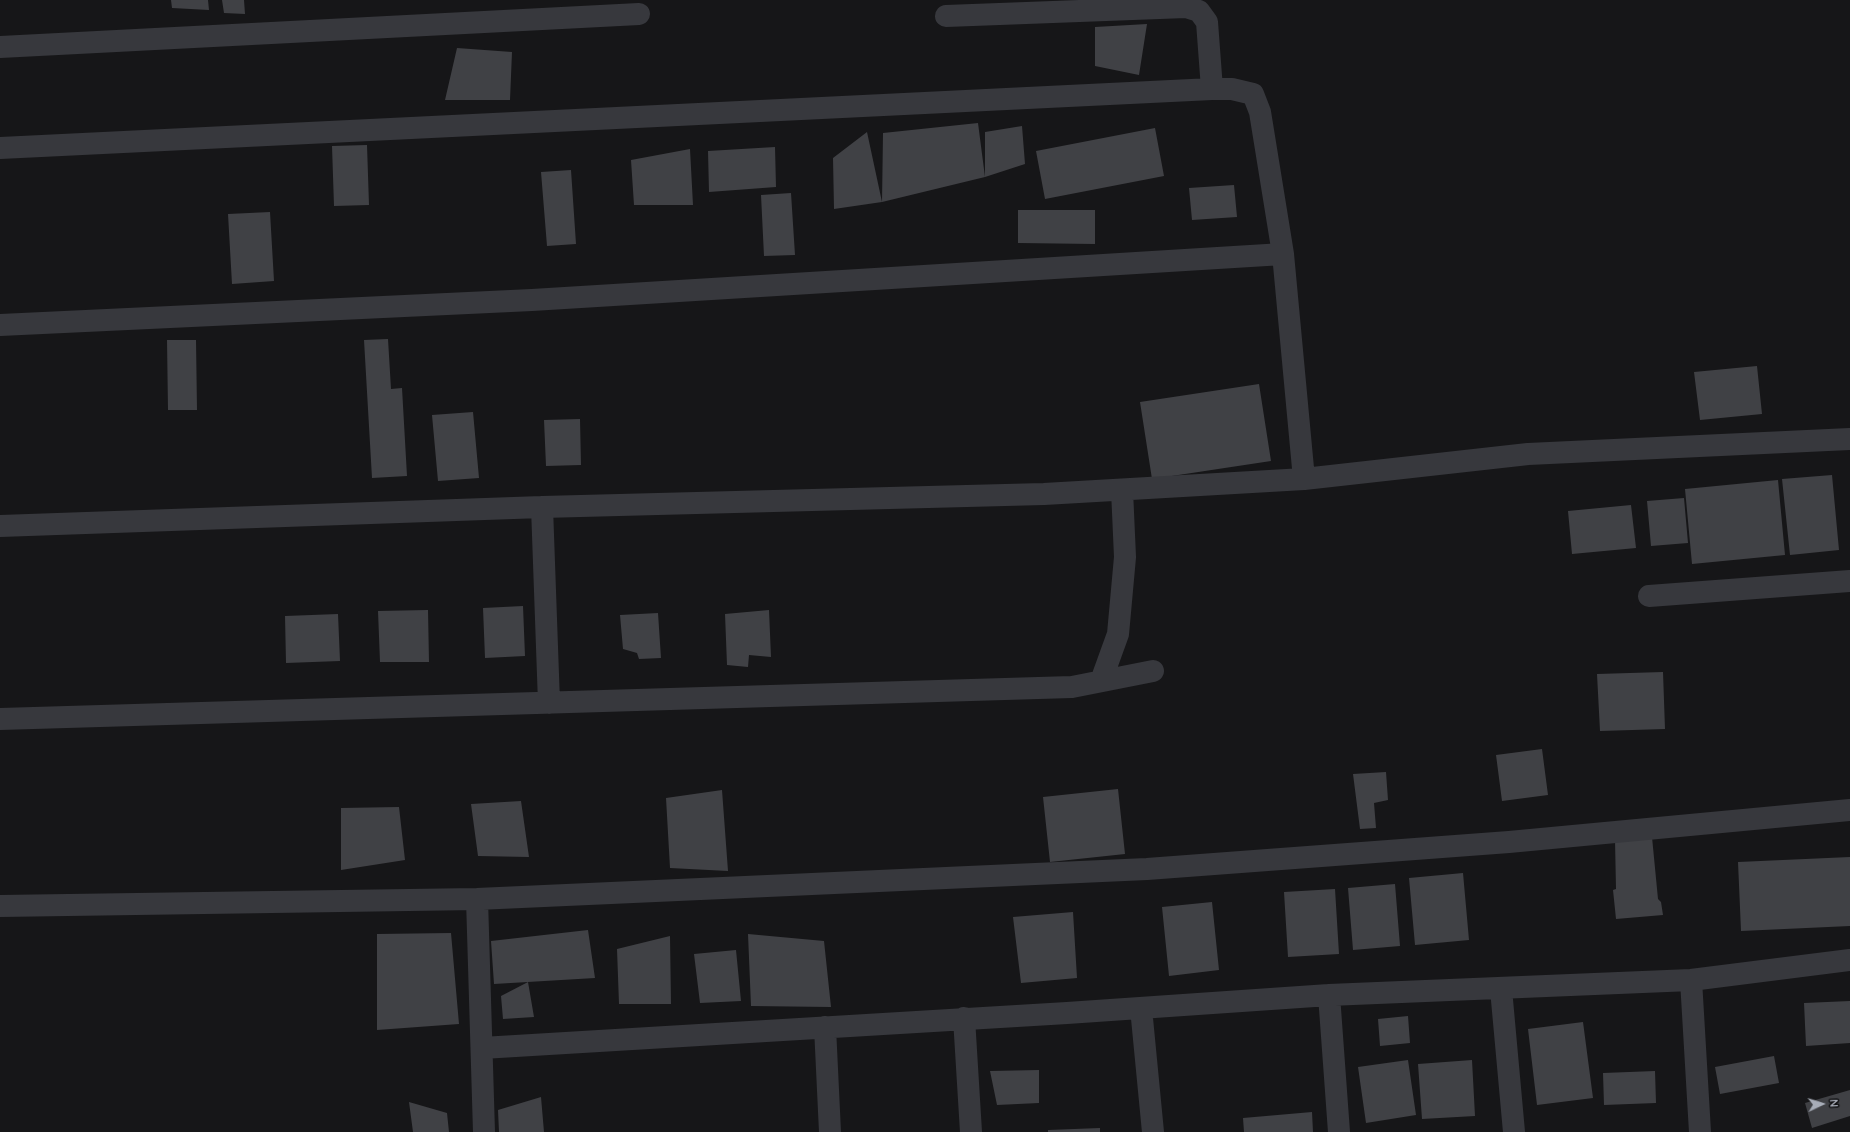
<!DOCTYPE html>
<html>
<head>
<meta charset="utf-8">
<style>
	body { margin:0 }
	#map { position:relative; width:1850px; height:1132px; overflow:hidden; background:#161618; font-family:Quicksand,sans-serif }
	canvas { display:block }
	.north { position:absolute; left:1802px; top:1084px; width:40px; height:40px; -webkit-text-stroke:3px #111113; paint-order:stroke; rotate:86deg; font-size:11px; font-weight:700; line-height:16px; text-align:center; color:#a8adb8 }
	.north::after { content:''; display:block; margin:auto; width:14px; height:18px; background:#a8adb8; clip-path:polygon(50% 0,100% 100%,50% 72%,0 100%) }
</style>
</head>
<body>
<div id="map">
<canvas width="1850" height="1132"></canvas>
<div class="north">N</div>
</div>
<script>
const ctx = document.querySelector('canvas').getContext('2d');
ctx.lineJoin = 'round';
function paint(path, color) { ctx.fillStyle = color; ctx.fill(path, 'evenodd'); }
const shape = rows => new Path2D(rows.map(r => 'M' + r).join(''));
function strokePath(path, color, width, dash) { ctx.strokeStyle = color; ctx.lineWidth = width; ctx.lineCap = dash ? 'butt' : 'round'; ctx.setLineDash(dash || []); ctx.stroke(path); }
paint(shape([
	[171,0,208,0,209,10,172,8],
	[222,0,244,0,245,14,224,13],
	[1147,24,1139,75,1095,66,1095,27],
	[457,48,512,52,510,100,445,100],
	[978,123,985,177,985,132,1022,126,1025,164,985,177,882,202,883,133],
	[1155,128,1164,176,1045,199,1036,151],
	[867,132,882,202,834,209,833,158],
	[367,145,369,205,334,206,332,146],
	[775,147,776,187,709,192,708,151],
	[690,149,693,205,634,205,631,160],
	[571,170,576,244,547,246,541,172],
	[1234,185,1237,217,1192,220,1189,188],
	[791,193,795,255,764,256,761,195],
	[1018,210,1095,210,1095,244,1018,243],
	[270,212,274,281,232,284,228,214],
	[388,339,391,389,402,388,407,476,372,478,364,340],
	[167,340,196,340,197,410,168,410],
	[1757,366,1762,414,1700,420,1694,372],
	[1259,384,1271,461,1152,479,1140,402],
	[473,412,479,478,438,481,432,415],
	[580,419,581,465,546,466,544,420],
	[1832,475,1839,550,1790,555,1782,479],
	[1778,480,1785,555,1692,564,1685,489],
	[1684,498,1688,543,1651,546,1647,501],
	[1631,505,1636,548,1572,554,1568,511],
	[523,606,525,656,485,658,483,608],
	[428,610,429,662,380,662,378,611],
	[769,610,771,657,749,655,748,667,727,665,725,614],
	[658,613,661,658,639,659,637,653,623,649,620,615],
	[338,614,340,661,286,663,285,616],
	[1663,672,1665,729,1600,731,1597,674],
	[1542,749,1548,795,1502,801,1496,755],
	[1386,772,1388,800,1374,803,1376,828,1360,829,1353,774],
	[1118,789,1125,854,1050,862,1043,797],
	[722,790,728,871,670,868,666,798],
	[521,801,529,857,478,856,471,804],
	[399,807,405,860,341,870,341,808],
	[1652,837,1658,899,1661,902,1663,915,1616,919,1613,890,1616,889,1615,840],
	[1850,857,1850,926,1741,931,1738,862],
	[1463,873,1469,940,1415,945,1409,878],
	[1395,884,1400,946,1353,950,1348,888],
	[1335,889,1339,954,1288,957,1284,892],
	[1212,902,1219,970,1169,976,1162,907],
	[1073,912,1077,978,1021,983,1013,917],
	[588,930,595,978,494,984,491,941],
	[451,933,459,1024,377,1030,377,934],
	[748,934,824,941,831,1007,751,1006],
	[670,936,671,1004,619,1004,617,949],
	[736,950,741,1001,700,1003,694,954],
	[528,982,534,1017,503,1019,501,996],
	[1850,1001,1850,1043,1806,1046,1804,1003],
	[1408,1016,1410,1043,1380,1046,1378,1019],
	[1583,1022,1593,1098,1537,1105,1528,1029],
	[1774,1056,1779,1083,1720,1094,1715,1067],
	[1408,1060,1416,1115,1366,1123,1358,1067],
	[1472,1060,1475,1116,1422,1119,1418,1064],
	[1039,1070,1039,1103,997,1105,990,1071],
	[1655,1071,1656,1103,1604,1105,1603,1073],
	[1850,1090,1850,1116,1812,1128,1805,1103],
	[541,1097,544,1132,499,1132,498,1110],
	[409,1102,447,1113,449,1132,413,1132],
	[1312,1112,1313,1132,1244,1132,1243,1118],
	[1100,1128,1100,1132,1048,1132,1048,1130]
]), '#404145');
strokePath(shape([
	[946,16,1186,7,1199,11,1207,22,1212,89],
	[0,47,639,14],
	[0,148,1212,89,1232,89,1253,94,1260,112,1283,254,1304,479],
	[0,325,532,300,1283,254],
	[542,507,549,703],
	[0,526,542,507,1044,494,1304,479,1528,454,1850,439],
	[1649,596,1850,581],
	[1101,681,1118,634,1125,557,1122,490],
	[0,719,1072,687,1153,671],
	[477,899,484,1132],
	[0,906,477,899,1147,869,1509,842,1850,810],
	[1691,980,1700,1132],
	[1501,989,1514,1132],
	[1329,995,1339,1132],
	[1141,1008,1153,1132],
	[964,1018,971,1132],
	[825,1027,830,1132],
	[482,1048,1067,1013,1329,995,1691,980,1850,960]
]), '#37383d', 22);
</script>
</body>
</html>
